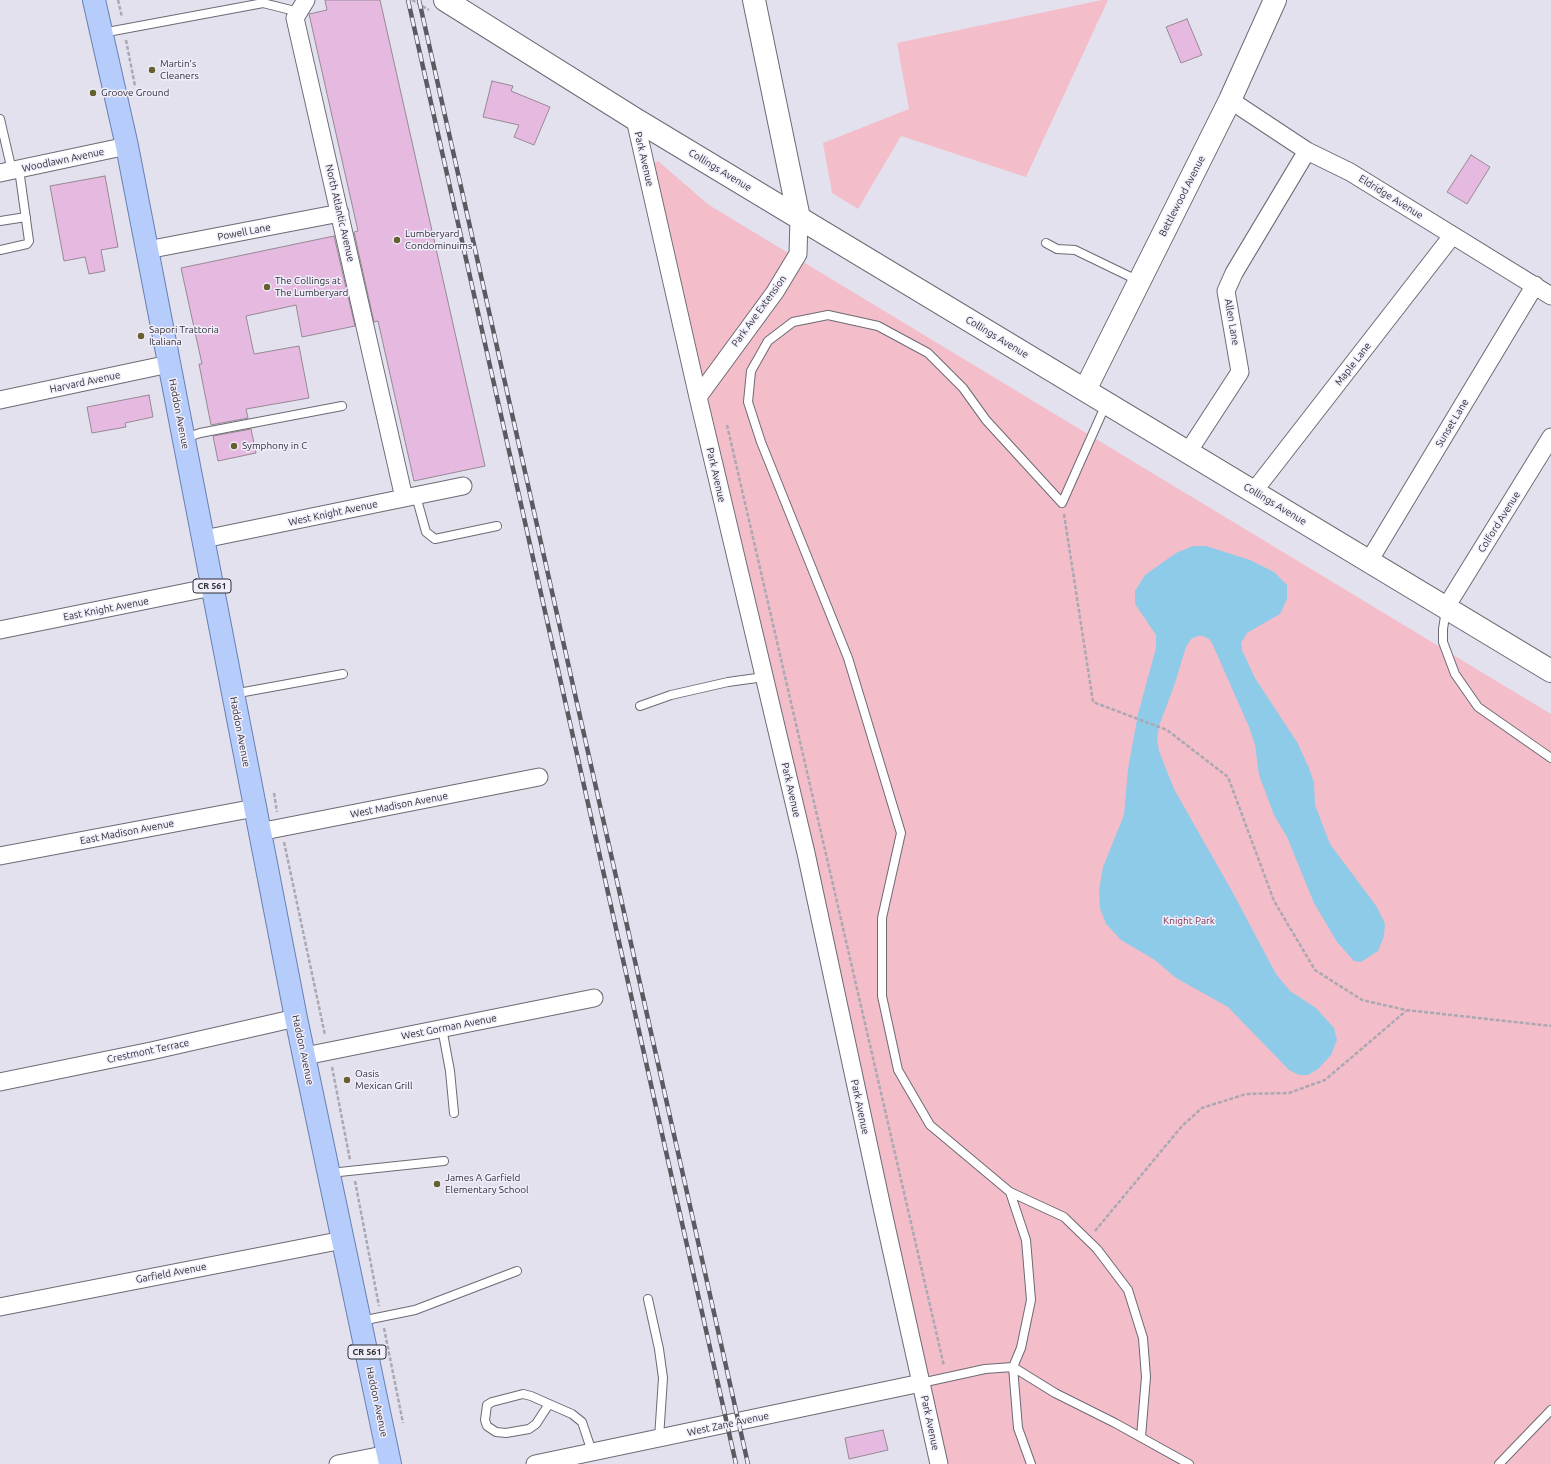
<!DOCTYPE html>
<html>
<head>
<meta charset="utf-8">
<style>
	body { margin:0 }
	canvas { display:block; background:#e4e1ee }
</style>
</head>
<body>
<canvas width="1551" height="1464"></canvas>
<script>
const ctx = document.querySelector('canvas').getContext('2d');
ctx.lineJoin = 'round';
function paint(path, color) { ctx.fillStyle = color; ctx.fill(path, 'evenodd'); }
const shape = rows => new Path2D(rows.map(r => 'M' + r).join(''));
function strokePath(path, color, width, dash) { ctx.strokeStyle = color; ctx.lineWidth = width; ctx.lineCap = dash ? 'butt' : 'round'; ctx.setLineDash(dash || []); ctx.stroke(path); }
function drawText(font, color, halo, rows, align = 'center') {
  ctx.font = font + ' Ubuntu,sans-serif'; ctx.lineWidth = 3; ctx.setLineDash([]); ctx.textBaseline = 'middle'; ctx.strokeStyle = halo; ctx.fillStyle = color; for (const [text, x, y, turn = 0] of rows) {
    ctx.save(); ctx.translate(x, y); ctx.rotate((+turn || 0) * Math.PI / 180); ctx.textAlign = isNaN(turn) ? turn : align; if (halo) ctx.strokeText(text, 0, 0); ctx.fillText(text, 0, 0); ctx.restore();
  }
}
paint(shape([
	[1102,0,1108,0,1026,177,901,136,858,209,832,193,823,143,909,109,897,43],
	[658,161,709,205,1551,714,1551,1464,940,1464,647,167]
]), '#f3beca');
paint(shape([
	[1193,546,1206,546,1250,560,1274,572,1287,585,1287,599,1280,614,1247,633,1241,643,1242,650,1255,678,1297,742,1309,768,1314,783,1315,805,1330,844,1377,907,1385,924,1384,936,1378,951,1361,962,1354,961,1337,942,1314,903,1287,837,1274,815,1259,775,1255,745,1249,727,1212,643,1209,639,1203,636,1198,636,1191,639,1186,647,1174,686,1159,726,1157,739,1159,751,1174,789,1233,893,1276,974,1290,991,1316,1008,1334,1028,1337,1040,1331,1055,1318,1069,1308,1075,1299,1075,1289,1070,1228,1007,1176,978,1155,960,1121,940,1106,924,1100,908,1099,890,1103,867,1124,815,1128,769,1138,714,1156,648,1156,635,1135,604,1135,591,1145,575,1176,553]
]), '#8ecbe9');
const building = shape([
	[325,0,380,0,485,466,414,481,378,321,374,322,354,232,358,231,309,14,327,10,325,0],
	[1187,19,1202,55,1181,63,1166,27,1187,19],
	[492,81,513,86,511,91,550,107,534,145,514,137,519,125,483,117,492,81],
	[1471,155,1490,167,1467,204,1447,192,1471,155],
	[105,176,118,247,101,250,105,271,89,274,85,257,64,261,50,186,105,176],
	[334,236,355,326,302,337,296,305,246,316,254,354,299,346,309,398,246,409,248,418,211,425,199,364,202,364,181,268,334,236],
	[149,395,153,417,125,423,126,427,92,433,87,407,149,395],
	[251,429,256,453,218,461,213,436,251,429],
	[883,1430,888,1450,849,1459,845,1438,883,1430]
]);
paint(building, '#e6b9e1');
strokePath(building, '#958a93', 1);
const lane = shape([
	[102,33,263,3,299,12],
	[0,119,12,171],
	[0,221,26,217],
	[1046,243,1057,249,1075,250,1139,281],
	[0,250,27,244,29,241,19,169],
	[185,438,200,433,342,406],
	[416,496,426,532,435,539,497,526],
	[1446,610,1443,629,1443,642,1455,674,1478,707,1551,758],
	[233,694,343,674],
	[640,706,671,695,728,682,764,677],
	[442,1028,450,1071,454,1113],
	[330,1173,444,1161],
	[1010,1192,1064,1217,1097,1249,1128,1290,1143,1338,1146,1377,1141,1437],
	[648,1299,659,1349,663,1378,659,1438],
	[361,1321,415,1310,517,1271],
	[921,1383,985,1369,1013,1367,1055,1393,1115,1423,1189,1464],
	[549,1404,536,1424,529,1429,506,1433,496,1432,487,1426,485,1420,487,1405,492,1402,523,1394,531,1396,549,1404,572,1414,582,1422,592,1452],
	[1031,1464,1018,1428,1013,1367,1021,1348,1031,1300,1026,1240,1010,1192,930,1125,898,1070,882,996,882,918,901,833,848,658,761,442,748,402,751,371,768,341,793,322,828,315,878,326,928,353,963,388,986,420,1062,503,1106,404],
	[1499,1464,1551,1410]
]);
const street = shape([
	[306,0,295,18,404,498],
	[1230,100,1307,151,1350,172,1551,296],
	[635,119,698,397,806,853,883,1212,939,1464],
	[0,173,127,146],
	[147,250,340,213],
	[698,397,775,292,798,254,799,218],
	[0,400,169,364],
	[1188,452,1240,372,1226,291,1234,273,1307,151],
	[1254,491,1452,236],
	[204,539,463,486],
	[1369,561,1535,285],
	[1446,607,1551,437],
	[0,630,212,587],
	[259,832,539,777],
	[0,856,255,808],
	[305,1056,594,998],
	[0,1082,151,1051,296,1018],
	[0,1307,343,1240],
	[338,1464,388,1454],
	[535,1464,921,1383]
]);
const secondary = shape([
	[445,0,635,119,1551,671],
	[754,0,799,218],
	[1085,390,1230,100,1275,0]
]);
const primary = shape([
	[94,0,127,146,296,1018,390,1464]
]);
strokePath(lane, '#6c6a75', 10);
strokePath(street, '#6c6a75', 19);
strokePath(secondary, '#6c6a75', 24);
strokePath(primary, '#6780b3', 24);
strokePath(shape([
	[118,0,122,17],
	[412,0,429,10],
	[126,40,135,86],
	[727,425,944,1366],
	[1064,514,1093,702,1167,730,1228,777,1274,901,1315,970,1362,1000,1406,1010,1551,1026],
	[274,793,277,812],
	[284,842,325,1035],
	[332,1067,350,1160],
	[355,1181,379,1306],
	[1095,1231,1182,1126,1202,1108,1246,1094,1289,1093,1325,1080,1406,1011],
	[384,1328,403,1423]
]), '#aaa8b2', 2.5, [4, 2]);
strokePath(lane, '#fff', 8);
strokePath(street, '#fff', 17);
strokePath(secondary, '#fff', 22);
strokePath(primary, '#b6cdfb', 22);
const rail = shape([
	[408,0,736,1464],
	[419,0,748,1464]
]);
strokePath(rail, '#5c5a61', 4.5);
strokePath(rail, '#f1eefc', 3, [9]);
for (const [x, y, r, color] of [
	[152,70,4,"#65602d"],
	[93,93,4,"#65602d"],
	[397,240,4,"#65602d"],
	[267,287,4,"#65602d"],
	[141,336,4,"#65602d"],
	[234,446,4,"#65602d"],
	[347,1080,4,"#65602d"],
	[437,1184,4,"#65602d"]
]) { const dot = new Path2D(); dot.arc(x, y, r, 0, 2 * Math.PI); ctx.fillStyle = color; ctx.fill(dot); strokePath(dot, '#f1eefc', 1.5); }
for (const [x, y, w] of [
	[212,586,38],
	[367,1352,38]
]) { const box = new Path2D(); box.roundRect(x - w / 2, y - 7, w, 14, 3); ctx.fillStyle = '#f1eefc'; ctx.fill(box); strokePath(box, '#2f2e33', 1); }
drawText('bold 9px', '#2f2e33', null, [
	["CR 561",212,586],
	["CR 561",367,1352]
]);
drawText('10px', '#2f2e33', '#f1eefc', [
	["Martin's",160,64],
	["Cleaners",160,76],
	["Groove Ground",101,93],
	["Lumberyard",405,234],
	["Condominuims",405,246],
	["The Collings at",275,281],
	["The Lumberyard",275,293],
	["Sapori Trattoria",149,330],
	["Italiana",149,342],
	["Symphony in C",242,446],
	["Oasis",355,1074],
	["Mexican Grill",355,1086],
	["James A Garfield",445,1178],
	["Elementary School",445,1190]
], 'left');
drawText('10px', '#2f2e33', '#f1eefc', [
	["Park Avenue",644,159,77],
	["Woodlawn Avenue",63,160,-12],
	["Collings Avenue",720,170,31],
	["Bettlewood Avenue",1182,196,-63],
	["Eldridge Avenue",1391,197,32],
	["North Atlantic Avenue",340,213,77],
	["Powell Lane",244,232,-11],
	["Park Ave Extension",759,311,-54],
	["Allen Lane",1232,322,80],
	["Collings Avenue",997,337,31],
	["Maple Lane",1353,364,-52],
	["Harvard Avenue",85,382,-12],
	["Haddon Avenue",179,414,79],
	["Sunset Lane",1452,423,-59],
	["Park Avenue",716,475,77],
	["Collings Avenue",1275,504,31],
	["West Knight Avenue",333,513,-12],
	["Colford Avenue",1499,522,-58],
	["East Knight Avenue",106,609,-11],
	["Haddon Avenue",240,732,79],
	["Park Avenue",791,790,77],
	["West Madison Avenue",399,805,-11],
	["East Madison Avenue",127,832,-11],
	["West Gorman Avenue",449,1027,-11],
	["Haddon Avenue",303,1050,78],
	["Crestmont Terrace",148,1051,-12],
	["Park Avenue",860,1107,78],
	["Garfield Avenue",171,1273,-11],
	["Haddon Avenue",377,1402,78],
	["Park Avenue",930,1423,78],
	["West Zane Avenue",728,1424,-12]
]);
drawText('10px', '#7b3148', '#f1eefc', [
	["Knight Park",1189,921]
]);
</script>
</body>
</html>
